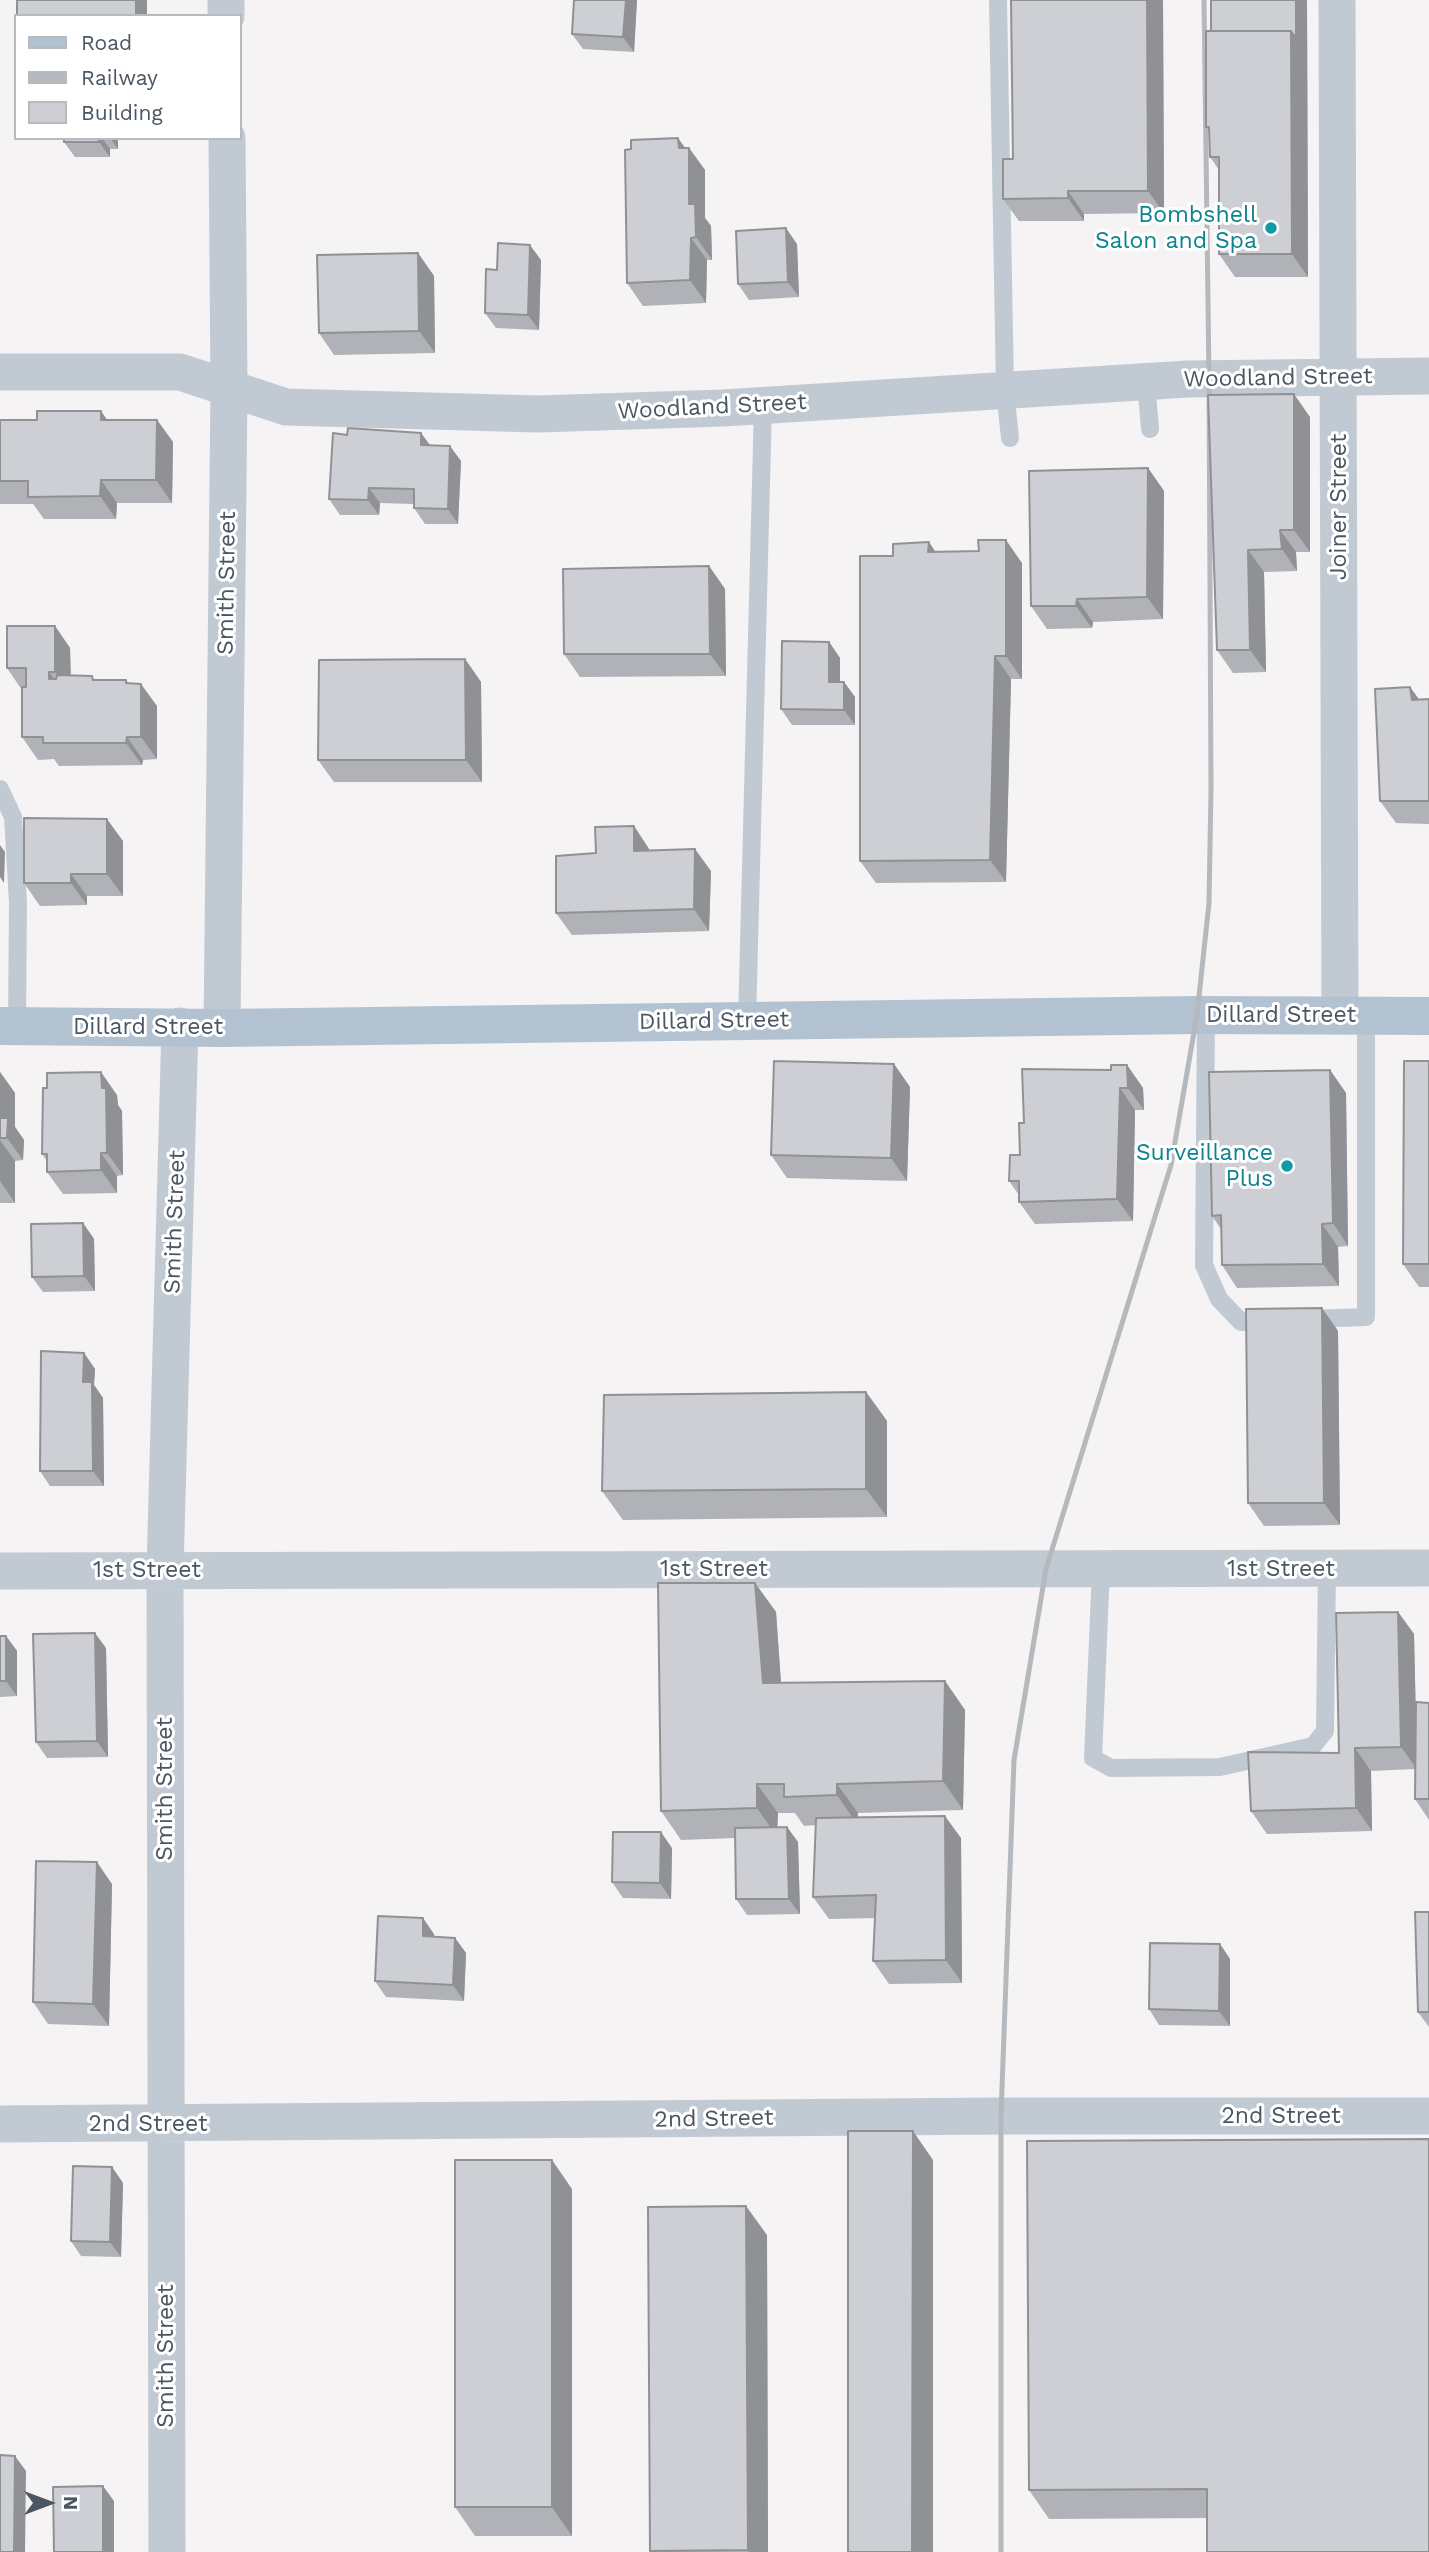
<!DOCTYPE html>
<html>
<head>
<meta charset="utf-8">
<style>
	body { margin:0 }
	#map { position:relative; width:1429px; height:2552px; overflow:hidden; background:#f5f3f3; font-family:"Work Sans",sans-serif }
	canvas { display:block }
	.legend { position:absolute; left:14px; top:14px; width:228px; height:126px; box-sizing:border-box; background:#fff; border:2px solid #b7bbc0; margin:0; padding:9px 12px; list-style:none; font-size:21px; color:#4a5661 }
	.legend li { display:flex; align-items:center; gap:14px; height:35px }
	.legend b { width:35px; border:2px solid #b7bbc0 }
	.north { position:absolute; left:14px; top:2468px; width:70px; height:70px; -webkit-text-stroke:5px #fff; paint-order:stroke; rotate:90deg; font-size:19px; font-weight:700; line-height:28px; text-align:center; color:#4a5661 }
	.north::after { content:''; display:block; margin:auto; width:24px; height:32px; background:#4a5661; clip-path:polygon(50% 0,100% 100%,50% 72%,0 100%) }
</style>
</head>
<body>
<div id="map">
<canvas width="1429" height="2552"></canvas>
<ul class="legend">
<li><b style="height:9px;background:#b3c2d1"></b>Road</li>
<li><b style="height:9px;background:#b5b8bd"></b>Railway</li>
<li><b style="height:19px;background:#cdcfd5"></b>Building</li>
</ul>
<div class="north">N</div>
</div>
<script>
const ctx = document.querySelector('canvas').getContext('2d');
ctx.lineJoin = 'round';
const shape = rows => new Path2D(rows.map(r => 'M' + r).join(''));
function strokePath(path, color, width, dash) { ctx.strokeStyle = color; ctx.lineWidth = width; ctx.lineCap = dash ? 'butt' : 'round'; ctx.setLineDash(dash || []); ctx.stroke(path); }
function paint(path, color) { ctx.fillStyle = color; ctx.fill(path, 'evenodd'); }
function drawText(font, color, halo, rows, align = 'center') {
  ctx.font = font + ' "Work Sans",sans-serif'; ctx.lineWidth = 6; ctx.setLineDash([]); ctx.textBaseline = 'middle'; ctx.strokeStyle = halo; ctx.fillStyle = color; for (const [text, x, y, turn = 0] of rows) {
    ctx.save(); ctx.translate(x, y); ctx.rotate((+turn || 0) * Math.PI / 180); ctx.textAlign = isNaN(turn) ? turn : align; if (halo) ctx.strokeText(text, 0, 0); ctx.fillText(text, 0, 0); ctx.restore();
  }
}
strokePath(shape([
	[998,0,1005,390,1010,438],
	[1146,382,1150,429],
	[0,789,13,817,18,903,17,1026],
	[1206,1015,1204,1265,1219,1299,1241,1322,1269,1321],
	[747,1021,763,406],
	[1308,1319,1366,1317,1366,1015],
	[1101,1569,1093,1758,1111,1768,1220,1767,1313,1746,1325,1731,1327,1569]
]), '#c1cad2', 18);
strokePath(shape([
	[226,0,226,16],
	[1337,0,1340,1014],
	[0,372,180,372,286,407,538,414,723,408,1188,379,1429,376],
	[222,1028,229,389,227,138],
	[0,1571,1429,1568],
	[0,2124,1001,2116,1429,2116],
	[167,2552,165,1570,180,1026]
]), '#c1cad2', 37);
strokePath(shape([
	[0,1026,222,1028,1197,1015,1429,1016]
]), '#b3c2d1', 38);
strokePath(shape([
	[1001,2552,1001,2116,1014,1760,1046,1569,1171,1165,1197,1015,1209,903,1211,790,1209,378,1204,0]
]), '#b5b8bd', 5);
paint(shape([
	[574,0,637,0,634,52,583,49,572,34],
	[1011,0,1163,0,1164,213,1084,214,1084,221,1019,221,1003,199,1013,159],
	[1307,0,1308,277,1235,277,1219,254,1219,170,1210,157,1209,132,1206,127,1211,31],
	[64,138,118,138,118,149,110,149,110,157,75,157,64,142],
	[685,148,689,148,705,170,705,218,711,226,712,260,707,260,706,303,643,306,627,283],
	[797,244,799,297,749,300,738,284],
	[418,253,434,276,435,353,334,355,319,333],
	[541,260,539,330,496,328,485,313,497,270],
	[1208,395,1310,417,1310,552,1296,552,1297,571,1264,572,1266,672,1233,673,1217,650],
	[0,420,157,420,173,442,172,503,117,503,116,519,44,519,33,504,0,504],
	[421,433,430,445,461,461,458,524,425,524,414,508,414,504,380,503,379,515,340,515,329,499,347,435],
	[1148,468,1164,491,1163,619,1093,622,1092,628,1047,629,1031,606],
	[929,542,935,552,1022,563,1022,679,1011,679,1006,882,876,883,860,861],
	[709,566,725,589,726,676,580,677,564,654],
	[55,626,70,648,71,676,95,680,126,680,128,683,157,706,157,759,143,760,142,765,59,766,54,759,38,760,22,737,22,690,7,668],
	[829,642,840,658,840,682,844,682,855,697,855,725,792,725,781,709],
	[465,659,481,682,482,782,334,782,318,760],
	[1410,687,1419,699,1429,699,1429,824,1396,823,1380,801],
	[634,826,649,849,649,850,711,871,709,931,572,935,556,913,596,853],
	[123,841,123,896,87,896,87,905,40,906,24,883],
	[1429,1061,1429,1287,1419,1287,1403,1264],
	[894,1064,910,1087,907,1181,787,1178,771,1155],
	[1127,1065,1143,1088,1144,1110,1135,1110,1133,1221,1035,1224,1019,1202,1019,1195,1009,1181,1020,1155,1024,1123,1111,1070],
	[1330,1070,1346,1093,1348,1246,1338,1247,1339,1286,1237,1288,1222,1265,1221,1229,1212,1216],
	[0,1072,15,1093,15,1127,24,1140,23,1160,15,1161,15,1203,0,1203],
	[117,1095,118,1105,122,1111,123,1175,117,1176,117,1193,63,1194,47,1172,47,1161,42,1154],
	[83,1223,94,1239,95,1291,43,1292,32,1277],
	[1322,1308,1338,1331,1340,1525,1264,1526,1248,1503],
	[84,1353,95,1369,94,1385,103,1398,104,1486,50,1486,40,1471],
	[866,1392,887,1421,887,1517,623,1520,602,1491],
	[755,1583,776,1612,781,1683,945,1681,965,1710,963,1810,858,1813,857,1817,961,1838,962,1983,889,1984,873,1961,875,1918,829,1919,813,1897,816,1825,804,1826,795,1813,778,1813,777,1827,787,1827,798,1842,800,1914,747,1915,736,1899,735,1838,681,1840,661,1811],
	[1398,1612,1414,1634,1416,1723,1429,1703,1429,1820,1415,1799,1415,1769,1371,1771,1372,1831,1267,1834,1251,1811,1339,1753],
	[0,1636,6,1636,17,1651,17,1696,0,1697],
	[106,1648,108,1757,47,1758,36,1742],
	[672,1848,671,1899,623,1898,612,1882],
	[112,1884,109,2026,48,2024,33,2002],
	[1429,1912,1429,2027,1418,2012],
	[434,1934,434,1937,455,1938,466,1953,464,2001,386,1997,375,1981],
	[1220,1944,1230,1959,1230,2026,1159,2025,1149,2009],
	[1429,2139,1207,2518,1049,2519,1029,2490],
	[112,2167,123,2183,121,2257,81,2256,71,2241],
	[572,2189,572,2536,475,2536,455,2507],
	[767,2235,768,2552,650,2552,650,2551]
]), '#b0b2b7');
paint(shape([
	[136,0,147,0,147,16,136,16],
	[626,0,637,0,634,52,623,37],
	[1147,0,1163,0,1164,213,1148,191],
	[1296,0,1307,0,1308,277,1292,254,1291,31],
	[99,138,102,138,110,149,110,157,99,142],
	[110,138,118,138,118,149],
	[678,138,689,153,689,148,705,170,705,218,711,226,712,260,696,237,679,148],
	[1068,191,1084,214,1084,221,1068,198],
	[786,228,797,244,799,297,788,282],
	[691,238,707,260,706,303,690,280],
	[530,245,541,260,539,330,528,315],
	[418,253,434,276,435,353,419,331],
	[1294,394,1310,417,1310,552,1294,530],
	[101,411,117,434,101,420],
	[157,420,173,442,172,503,156,480],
	[421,433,432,448,421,445],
	[450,446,461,461,458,524,448,509],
	[1148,468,1164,491,1163,619,1147,597],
	[101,480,117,503,116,519,100,496],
	[369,488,380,503,379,515,368,500],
	[1280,530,1296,552,1297,571,1282,549],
	[1006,540,1022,563,1022,679,1006,656],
	[929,542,944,565,928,552],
	[1248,550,1264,572,1266,672,1250,650],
	[709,566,725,589,726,676,710,654],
	[1077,599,1093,622,1092,628,1076,606],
	[55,626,70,648,71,694,55,672],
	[829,642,840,658,840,697,829,682],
	[995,656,1011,679,1006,882,990,860],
	[465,659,481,682,482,782,466,760],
	[49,672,65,694,49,679],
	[126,680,141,702,141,684,157,706,157,759,141,737],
	[844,682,855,697,855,725,844,710],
	[1410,687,1426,710,1412,700],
	[127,737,143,760,142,765,126,743],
	[107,819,123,841,123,896,107,874],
	[634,826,649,849,649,874,634,851],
	[0,845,5,852,4,883,0,877],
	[695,849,711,871,709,931,694,909],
	[71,874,87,896,87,905,71,883],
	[894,1064,910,1087,907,1181,891,1158],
	[1127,1065,1143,1088,1144,1110,1128,1088],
	[1330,1070,1346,1093,1348,1246,1333,1223],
	[0,1072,15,1093,15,1127,24,1140,23,1160,7,1138,0,1119],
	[101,1072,117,1095,118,1105,122,1111,123,1175,107,1153],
	[1120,1088,1135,1110,1133,1221,1117,1199],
	[0,1140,15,1161,15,1203,0,1181],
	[101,1153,117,1176,117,1193,101,1170],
	[83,1223,94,1239,95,1291,84,1276],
	[1322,1224,1338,1247,1339,1286,1323,1264],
	[1322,1308,1338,1331,1340,1525,1324,1503],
	[84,1353,95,1369,94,1385,103,1398,104,1486,93,1471,83,1382],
	[866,1392,887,1421,887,1517,866,1489],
	[755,1583,776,1612,783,1712,763,1683],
	[1398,1612,1414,1634,1417,1769,1401,1747],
	[95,1633,106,1648,108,1757,97,1741],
	[6,1636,17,1651,17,1696,6,1681],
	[945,1681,965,1710,963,1810,943,1781],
	[1355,1748,1371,1771,1372,1831,1356,1808],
	[757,1784,778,1813,777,1837,757,1808],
	[837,1784,858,1813,857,1824,837,1795],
	[945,1816,961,1838,962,1983,946,1960],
	[787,1827,798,1842,800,1914,789,1899],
	[661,1832,672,1848,671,1899,660,1883],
	[97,1862,112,1884,109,2026,93,2004],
	[423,1918,434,1934,434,1952,423,1936],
	[455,1938,466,1953,464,2001,453,1985],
	[1220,1944,1230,1959,1230,2026,1219,2011],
	[913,2131,933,2160,933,2552,912,2552],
	[552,2160,572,2189,572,2536,552,2507],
	[112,2167,123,2183,121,2257,110,2242],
	[746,2206,767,2235,768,2552,749,2552,748,2550],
	[15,2456,26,2471,25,2552,14,2552],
	[103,2486,114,2501,114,2552,103,2552]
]), '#909195');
const building = shape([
	[17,0,136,0,136,16,17,16,17,0],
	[574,0,626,0,623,37,572,34,574,0],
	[1011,0,1147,0,1148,191,1068,191,1068,198,1003,199,1003,159,1013,159,1011,0],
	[1211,0,1296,0,1296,38,1291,31,1211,31,1211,0],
	[1206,31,1291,31,1292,254,1219,254,1219,157,1210,157,1209,127,1206,127,1206,31],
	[64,138,99,138,99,142,64,142,64,138],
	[678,138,679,148,689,148,689,204,695,204,696,237,691,238,690,280,627,283,625,150,631,149,631,140,678,138],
	[786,228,788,282,738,284,736,231,786,228],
	[498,243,530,245,528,315,485,313,486,269,497,270,498,243],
	[418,253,419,331,319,333,317,255,418,253],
	[1294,394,1294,530,1280,530,1282,549,1248,550,1250,650,1217,650,1208,395,1294,394],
	[37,411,101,411,101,420,157,420,156,480,101,480,100,496,28,497,28,481,0,481,0,420,37,420,37,411],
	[348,428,421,433,421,445,450,446,448,509,414,508,414,489,369,488,368,500,329,499,333,433,347,435,348,428],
	[1148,468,1147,597,1077,599,1076,606,1031,606,1029,471,1148,468],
	[978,540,1006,540,1006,656,995,656,990,860,860,861,860,556,893,556,893,544,929,542,928,552,979,551,978,540],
	[709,566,710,654,564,654,563,569,709,566],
	[7,626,55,626,55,672,49,672,49,679,56,679,57,675,92,676,93,680,126,680,126,683,141,684,141,737,127,737,126,743,43,743,43,737,22,737,22,687,26,687,26,668,7,668,7,626],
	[782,641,829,642,829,682,844,682,844,710,781,709,782,641],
	[465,659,466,760,318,760,319,660,465,659],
	[1410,687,1412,700,1429,699,1429,801,1380,801,1375,689,1410,687],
	[24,818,107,819,107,874,71,874,71,883,24,883,24,818],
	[634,826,634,851,695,849,694,909,556,913,556,856,596,853,595,827,634,826],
	[774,1061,894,1064,891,1158,771,1155,774,1061],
	[1404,1061,1429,1061,1429,1264,1403,1264,1404,1061],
	[1111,1065,1127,1065,1128,1088,1120,1088,1117,1199,1019,1202,1019,1181,1009,1181,1010,1155,1020,1155,1019,1123,1024,1123,1022,1069,1111,1070,1111,1065],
	[1330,1070,1333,1223,1322,1224,1323,1264,1222,1265,1221,1215,1212,1216,1209,1072,1330,1070],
	[101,1072,102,1088,106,1088,107,1153,101,1153,101,1170,47,1172,47,1154,42,1154,43,1088,47,1088,47,1073,101,1072],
	[0,1118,8,1118,7,1138,0,1138,0,1118],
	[83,1223,84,1276,32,1277,31,1224,83,1223],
	[1322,1308,1324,1503,1248,1503,1246,1309,1322,1308],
	[41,1351,84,1353,83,1382,92,1382,93,1471,40,1471,41,1351],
	[866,1392,866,1489,602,1491,604,1395,866,1392],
	[658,1583,755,1583,763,1683,945,1681,943,1781,837,1784,837,1795,784,1797,784,1784,757,1784,757,1808,661,1811,658,1583],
	[1398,1612,1401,1747,1355,1748,1356,1808,1251,1811,1248,1752,1339,1753,1336,1613,1398,1612],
	[95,1633,97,1741,36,1742,33,1634,95,1633],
	[0,1636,6,1636,6,1681,0,1681,0,1636],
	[1416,1702,1429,1703,1429,1799,1415,1799,1416,1702],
	[945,1816,946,1960,873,1961,876,1895,813,1897,816,1818,945,1816],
	[787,1827,789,1899,736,1899,735,1828,787,1827],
	[613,1832,661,1832,660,1883,612,1882,613,1832],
	[36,1861,97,1862,93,2004,33,2002,36,1861],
	[1415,1912,1429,1912,1429,2012,1418,2012,1415,1912],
	[378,1916,423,1918,423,1936,455,1938,453,1985,375,1981,378,1916],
	[1150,1943,1220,1944,1219,2011,1149,2009,1150,1943],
	[848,2131,913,2131,912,2552,848,2552,848,2131],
	[1429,2139,1429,2552,1207,2552,1207,2489,1029,2490,1027,2141,1429,2139],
	[455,2160,552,2160,552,2507,455,2507,455,2160],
	[73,2166,112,2167,110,2242,71,2241,73,2166],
	[746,2206,748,2550,650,2551,648,2207,746,2206],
	[0,2455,15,2456,14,2552,0,2552,0,2455],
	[103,2486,103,2552,54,2552,53,2487,103,2486]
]);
paint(building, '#cdcfd5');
strokePath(building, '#909195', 2);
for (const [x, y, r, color] of [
	[1271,228,7,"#0f9aa8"],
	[1287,1166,7,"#0f9aa8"]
]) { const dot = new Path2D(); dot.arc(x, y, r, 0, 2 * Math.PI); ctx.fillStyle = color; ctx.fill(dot); strokePath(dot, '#fff', 2.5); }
drawText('23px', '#0d838f', '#fff', [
	["Bombshell",1257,215],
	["Salon and Spa",1257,241],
	["Surveillance",1273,1153],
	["Plus",1273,1179]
], 'right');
drawText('23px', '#4a5661', '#fff', [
	["Woodland Street",1278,378,-1],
	["Woodland Street",712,407,-3],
	["Joiner Street",1339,507,-90],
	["Smith Street",227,583,-89],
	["Dillard Street",1281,1015],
	["Dillard Street",714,1021,-1],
	["Dillard Street",148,1027],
	["Smith Street",175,1222,-88],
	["1st Street",714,1569],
	["1st Street",1281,1569],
	["1st Street",147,1570],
	["Smith Street",165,1789,-90],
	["2nd Street",1281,2116],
	["2nd Street",714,2119,-1],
	["2nd Street",148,2124],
	["Smith Street",166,2356,-90]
]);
</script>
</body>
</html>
